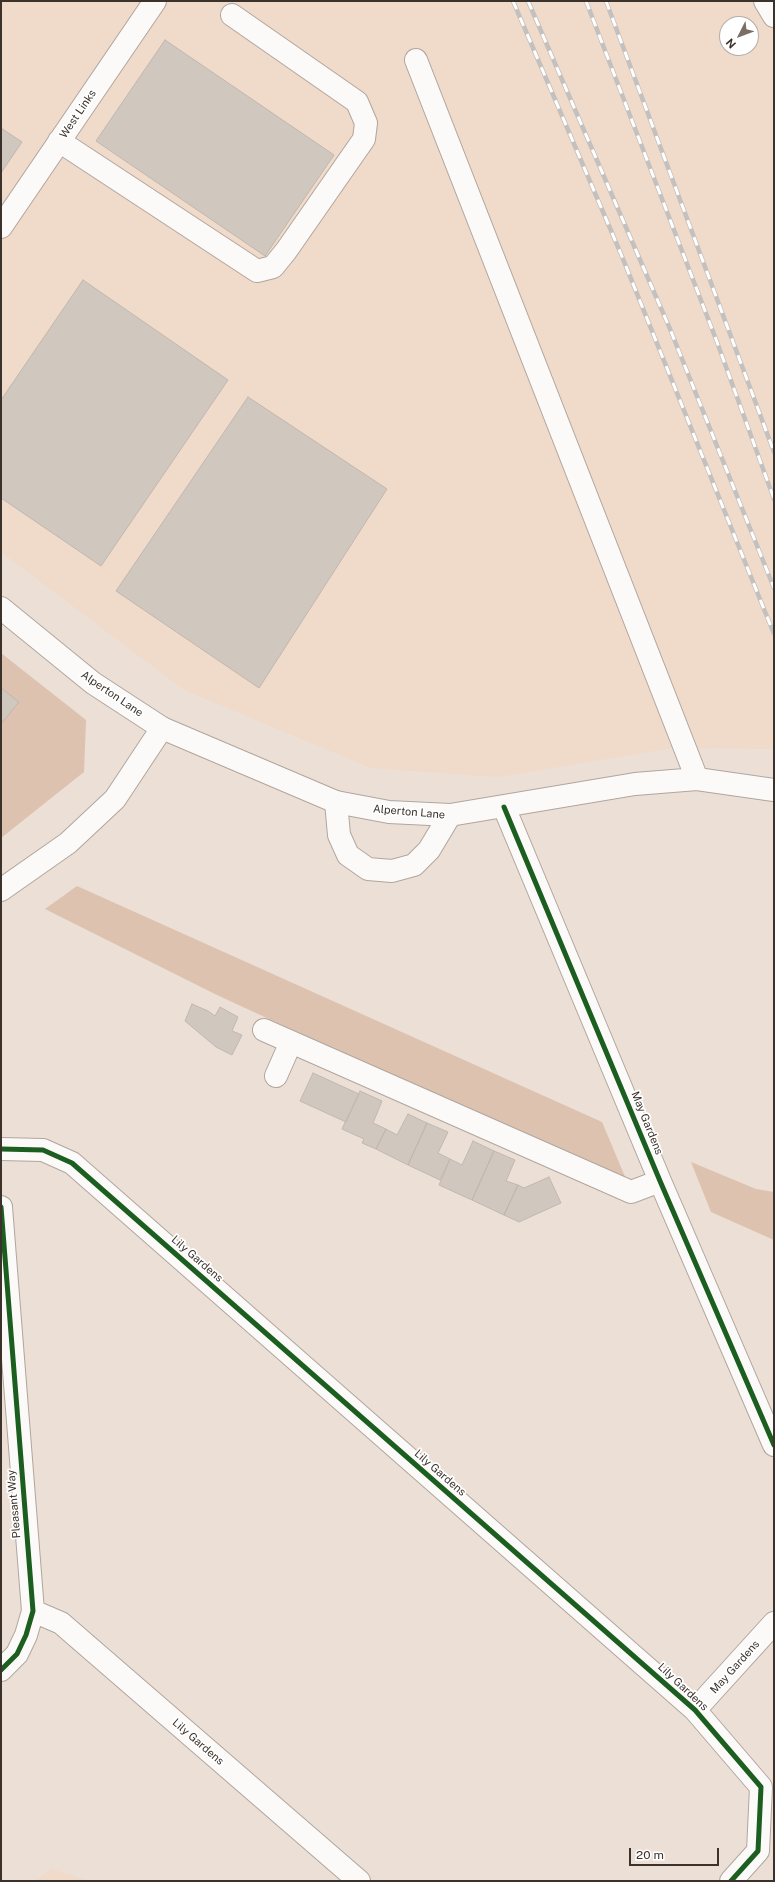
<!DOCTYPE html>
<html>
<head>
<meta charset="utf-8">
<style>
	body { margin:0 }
	#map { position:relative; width:775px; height:1882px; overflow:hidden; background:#ecdfd6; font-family:"Public Sans",sans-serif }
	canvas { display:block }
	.frame { position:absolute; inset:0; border:2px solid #3b322b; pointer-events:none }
	.north { position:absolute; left:719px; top:16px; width:40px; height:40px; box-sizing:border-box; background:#fff; border:1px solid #b1adaa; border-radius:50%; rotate:228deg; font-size:11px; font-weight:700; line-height:16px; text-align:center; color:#3b322b }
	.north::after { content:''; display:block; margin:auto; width:14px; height:18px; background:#796f67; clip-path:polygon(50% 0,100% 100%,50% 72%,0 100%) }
	.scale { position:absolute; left:629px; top:1848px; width:90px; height:18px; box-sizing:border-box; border:2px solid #3b322b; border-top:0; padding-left:5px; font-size:12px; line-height:14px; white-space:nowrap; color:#3b322b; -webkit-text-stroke:3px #fff; paint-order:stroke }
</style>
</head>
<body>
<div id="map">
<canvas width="775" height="1882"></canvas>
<div class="frame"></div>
<div class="north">N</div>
<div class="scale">20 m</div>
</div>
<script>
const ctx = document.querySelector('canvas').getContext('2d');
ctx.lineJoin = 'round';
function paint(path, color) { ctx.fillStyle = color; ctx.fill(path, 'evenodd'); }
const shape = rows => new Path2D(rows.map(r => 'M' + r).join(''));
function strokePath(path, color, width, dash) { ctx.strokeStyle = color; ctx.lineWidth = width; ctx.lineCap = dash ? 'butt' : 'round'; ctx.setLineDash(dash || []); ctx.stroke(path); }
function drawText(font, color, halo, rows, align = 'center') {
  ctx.font = font + ' "Public Sans",sans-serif'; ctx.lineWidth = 3.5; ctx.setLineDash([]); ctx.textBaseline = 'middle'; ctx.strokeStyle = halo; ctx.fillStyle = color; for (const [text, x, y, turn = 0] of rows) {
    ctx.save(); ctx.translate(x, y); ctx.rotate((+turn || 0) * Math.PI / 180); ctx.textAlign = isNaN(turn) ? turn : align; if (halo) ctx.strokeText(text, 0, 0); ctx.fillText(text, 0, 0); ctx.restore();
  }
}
paint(shape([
	[1,1,774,1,774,749,672,748,498,777,371,768,184,690,1,552],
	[727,24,751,24,751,48,727,48],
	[51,1869,90,1881,36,1881]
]), '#f0dac9');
paint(shape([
	[1,653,86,720,84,772,1,838],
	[77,886,602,1122,626,1179,438,1097,217,995,45,909],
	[691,1162,756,1189,774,1192,774,1240,711,1212]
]), '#dcc2af');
const building = shape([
	[165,40,334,155,265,256,96,141,165,40],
	[1,128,22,142,1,173,1,128],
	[83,280,228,380,101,566,1,498,1,400,83,280],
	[248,397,387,489,259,688,116,591,248,397],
	[1,688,19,702,1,724,1,688],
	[192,1004,208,1011,215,1016,220,1007,238,1017,232,1031,242,1035,232,1055,216,1047,185,1021,192,1004],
	[313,1073,359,1094,346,1122,300,1101,313,1073],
	[360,1091,382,1101,373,1123,386,1129,376,1149,362,1143,364,1139,342,1129,360,1091],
	[408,1114,427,1123,408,1165,376,1149,386,1129,397,1135,408,1114],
	[427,1123,448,1132,438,1153,450,1159,440,1180,408,1165,427,1123],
	[473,1141,494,1151,472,1200,439,1185,450,1159,462,1165,473,1141],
	[494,1151,515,1160,506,1181,518,1185,504,1215,472,1200,494,1151],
	[549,1177,561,1203,519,1222,504,1215,518,1185,524,1188,549,1177]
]);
paint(building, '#d0c7bf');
strokePath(building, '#c1b7b0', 1);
const minor = shape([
	[765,1,774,16],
	[416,60,697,779],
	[59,141,257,271,273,267,286,251,364,139,366,123,357,102,232,15],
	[1,227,155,1],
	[336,802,339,835,348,855,368,869,392,871,414,865,429,850,450,815],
	[504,807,660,1181,774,1445],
	[1,890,68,843,115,799,162,728],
	[264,1030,631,1192,660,1181],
	[276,1076,291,1042],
	[1,1149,43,1150,72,1163,695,1710,761,1787,758,1851,731,1881],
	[1,1207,33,1611,26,1635,17,1654,1,1670],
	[33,1611,61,1623,359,1881],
	[695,1710,774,1623]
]);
const major = shape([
	[1,608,93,683,162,728,336,802,389,812,450,815,635,784,697,779,774,790]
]);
strokePath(minor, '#b0a69e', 24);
strokePath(major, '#b0a69e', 24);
strokePath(minor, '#fcfaf9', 22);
strokePath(major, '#fcfaf9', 22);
const rail = shape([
	[513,1,621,254,774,634],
	[528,1,670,329,774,588],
	[586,1,717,342,774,499],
	[606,1,774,452]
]);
strokePath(rail, '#c3c0be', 4.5);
strokePath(rail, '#fff', 3, [9]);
strokePath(shape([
	[504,807,660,1181,774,1445],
	[1,1149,43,1150,72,1163,695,1710,761,1787,758,1851,731,1881],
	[1,1207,33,1611,26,1635,17,1654,1,1670]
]), '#1b5e20', 5);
drawText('11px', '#3b322b', '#fff', [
	["West Links",78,114,-56],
	["Alperton Lane",112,694,34],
	["Alperton Lane",409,812,5],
	["May Gardens",647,1123,68],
	["Lily Gardens",197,1259,41],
	["Lily Gardens",440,1473,41],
	["Pleasant Way",14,1504,-95],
	["May Gardens",735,1667,-48],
	["Lily Gardens",683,1687,43],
	["Lily Gardens",198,1742,41]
]);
</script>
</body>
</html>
